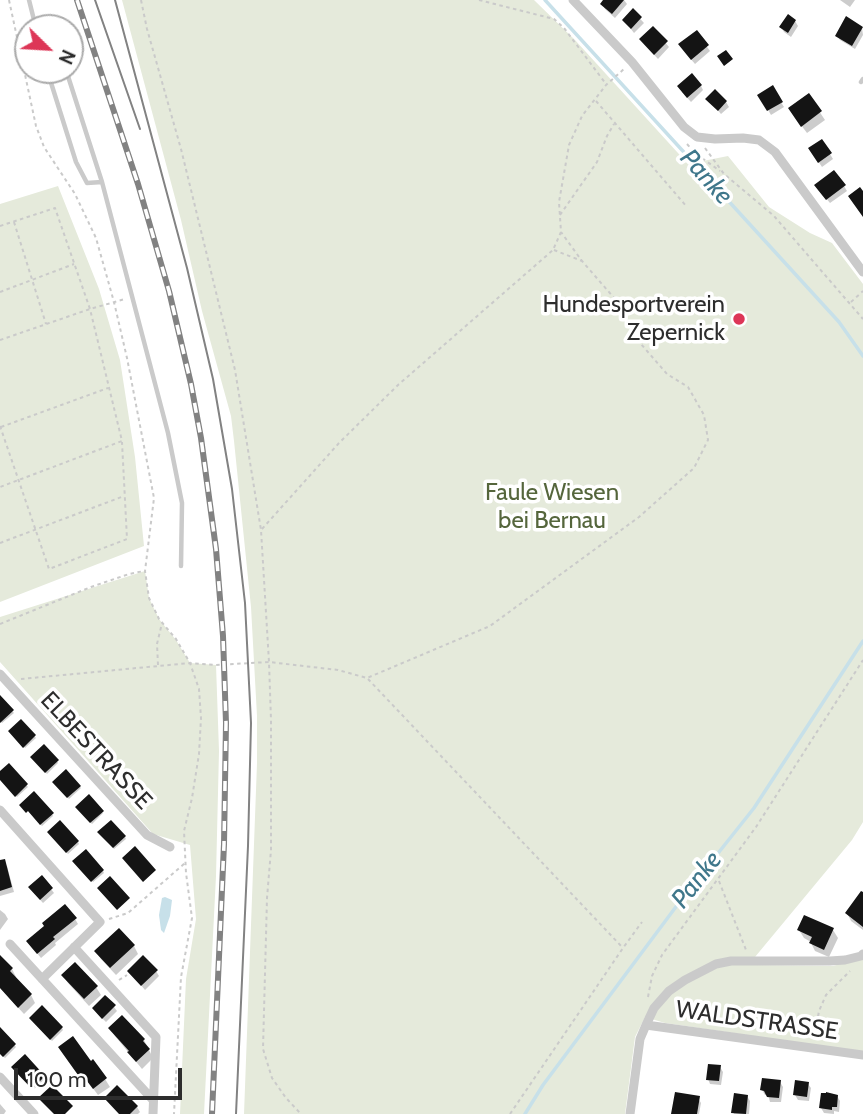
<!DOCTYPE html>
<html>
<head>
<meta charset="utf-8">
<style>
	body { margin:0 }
	#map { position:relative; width:863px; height:1114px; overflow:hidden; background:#fff; font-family:Cabin,sans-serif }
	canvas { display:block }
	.north { position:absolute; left:14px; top:14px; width:70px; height:70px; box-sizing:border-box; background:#fff; border:2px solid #ababab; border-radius:50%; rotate:114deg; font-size:19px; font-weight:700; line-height:28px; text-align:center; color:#2d2d2d }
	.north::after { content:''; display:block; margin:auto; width:24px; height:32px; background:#dd3657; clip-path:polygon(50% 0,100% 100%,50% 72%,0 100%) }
	.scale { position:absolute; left:14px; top:1068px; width:168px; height:32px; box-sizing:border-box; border:4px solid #2d2d2d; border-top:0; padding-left:9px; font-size:21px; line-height:24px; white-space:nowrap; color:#2d2d2d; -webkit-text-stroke:5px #fff; paint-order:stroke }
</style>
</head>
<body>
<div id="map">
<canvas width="863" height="1114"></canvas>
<div class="north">N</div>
<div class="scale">100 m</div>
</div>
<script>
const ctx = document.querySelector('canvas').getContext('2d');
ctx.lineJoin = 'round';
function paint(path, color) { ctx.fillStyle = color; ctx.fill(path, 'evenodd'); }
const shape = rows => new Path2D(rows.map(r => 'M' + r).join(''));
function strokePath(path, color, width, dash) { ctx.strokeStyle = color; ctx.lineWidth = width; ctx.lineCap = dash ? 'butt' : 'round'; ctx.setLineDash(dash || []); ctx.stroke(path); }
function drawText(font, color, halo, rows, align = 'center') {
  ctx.font = font + ' Cabin,sans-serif'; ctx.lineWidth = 7; ctx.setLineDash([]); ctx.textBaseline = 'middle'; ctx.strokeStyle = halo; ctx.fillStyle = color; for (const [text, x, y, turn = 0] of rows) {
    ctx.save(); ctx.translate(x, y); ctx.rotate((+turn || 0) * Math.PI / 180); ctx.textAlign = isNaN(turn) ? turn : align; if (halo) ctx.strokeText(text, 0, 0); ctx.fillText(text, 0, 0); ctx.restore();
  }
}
paint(shape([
	[122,0,534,0,575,40,688,164,728,156,769,207,810,233,832,243,863,284,863,822,852,840,755,957,754,965,833,966,861,959,863,957,863,1052,665,1023,645,1017,635,1037,625,1114,244,1114,257,763,257,716,251,607,234,441,231,416,202,311,181,220],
	[58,186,99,289,120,360,135,457,144,546,0,602,0,204],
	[145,571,149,598,159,619,176,640,190,663,216,665,219,751,216,876,204,1114,180,1114,186,979,196,919,190,845,153,834,0,662,0,617]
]), '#e5eadb');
paint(shape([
	[165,897,172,900,170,916,164,933,161,930,159,915,162,898]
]), '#c7e0e9');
paint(shape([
	[605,0,624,0,627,4,615,18,605,9,602,4],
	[840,0,855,0,850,7],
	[633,11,644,23,634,33,624,20],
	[795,21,798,26,791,37,784,32,781,27],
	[653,28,669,47,658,59,644,44],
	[862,28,863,35,855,49,840,40,837,36],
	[696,32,710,51,695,64,683,50],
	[701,86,703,90,691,102,682,92],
	[772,88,784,107,771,115,760,96],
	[809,96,825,120,807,133,795,117],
	[708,99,726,102,729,107,721,114],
	[822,141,833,159,822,167,810,149],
	[844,186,847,191,830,203,819,190],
	[0,697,14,713,2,723,0,721],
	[21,721,36,738,25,748,11,733],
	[33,759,57,761,58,763,47,774],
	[9,766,28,787,17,797,0,779,0,774],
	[55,784,80,787,81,788,69,799],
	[22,805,52,814,53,816,42,826],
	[78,809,102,812,103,813,92,824],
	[50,834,78,842,79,844,68,854],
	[101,834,125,837,126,839,114,849],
	[0,862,7,866,14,892,0,896],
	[76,863,103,871,104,873,93,882],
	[51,889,54,893,43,903,33,892],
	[863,894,863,930,851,921,847,913],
	[0,910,5,914,8,919,0,930],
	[75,919,78,924,55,943,56,945,41,958,31,946],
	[799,930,833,930,838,938,829,957,815,951,811,943,811,942,804,938],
	[134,946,138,954,116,975,101,959,96,951],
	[0,957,12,969,16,977,15,979,31,995,35,1003,24,1014,0,988],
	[129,971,156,971,159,976,145,990],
	[63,975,96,987,101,995,89,1006,68,983],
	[114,1007,117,1011,106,1022,97,1013],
	[32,1020,62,1028,63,1030,52,1041],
	[110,1028,144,1040,153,1058,142,1069,115,1036],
	[0,1030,16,1047,5,1058,0,1053],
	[65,1055,105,1079,110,1087,98,1095,86,1079,84,1081],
	[720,1067,723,1072,721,1085,710,1084,708,1079],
	[14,1069,44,1077,45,1079,34,1089],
	[780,1082,783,1087,781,1102,770,1102,768,1095,765,1095,762,1090],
	[808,1084,811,1088,809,1101,798,1100,795,1095],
	[117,1087,137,1107,140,1112,138,1114,120,1114],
	[747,1096,750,1101,749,1114,734,1114,733,1112],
	[837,1096,840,1101,839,1112,834,1111,834,1114,824,1113,821,1108],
	[698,1098,701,1103,699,1114,673,1114],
	[0,1104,6,1111,4,1114,0,1114]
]), '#0003');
strokePath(shape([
	[545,0,839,322,863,356],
	[525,1114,543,1085,684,896,754,808,863,641]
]), '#c7e0e9', 3.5);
paint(shape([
	[603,0,624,0,612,14,600,4],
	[633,8,642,17,631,29,622,20],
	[788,14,796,20,788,33,779,27],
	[846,16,863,27,852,46,835,36],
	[653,26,668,41,654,55,639,39],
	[697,30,709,45,691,60,678,44],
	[726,50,733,59,724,66,717,56],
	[692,73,702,85,687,98,677,86],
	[773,85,783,102,767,111,757,95],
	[715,89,727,101,718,111,705,99],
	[809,93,822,111,801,127,788,108],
	[822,139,832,153,818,163,808,148],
	[834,170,846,185,826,200,814,185],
	[860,187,863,191,863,217,848,196],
	[0,695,14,710,0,723],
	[21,719,36,735,23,748,8,731],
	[44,744,59,760,45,773,30,757],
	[9,763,28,784,15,797,0,780,0,771],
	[66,769,81,786,67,798,52,782],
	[34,791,54,813,40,825,28,811,26,813,19,805],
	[89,794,104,811,90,823,75,807],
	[60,820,79,841,66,853,47,832],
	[111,820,126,836,113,848,97,832],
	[135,846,156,870,143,882,122,858],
	[86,849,104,870,91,882,72,861],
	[5,859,12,887,0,891,0,860],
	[42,875,53,888,40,900,28,887],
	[110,876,130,898,117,910,97,888],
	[861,891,863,892,863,927,845,913],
	[65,904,77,918,53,937,55,939,37,954,26,941,44,926,42,923],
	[804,915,834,928,824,950,809,943,812,937,797,930],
	[119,928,135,945,110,968,94,951],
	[0,955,13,968,10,971,32,994,18,1008,0,988],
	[143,955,158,970,141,986,127,971],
	[75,962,98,986,84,999,61,975],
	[105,995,116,1005,102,1019,92,1008],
	[42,1005,63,1027,50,1040,29,1018],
	[122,1015,145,1039,143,1041,150,1049,136,1062,127,1052,129,1051,108,1028],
	[0,1027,16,1044,3,1057,0,1054],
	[73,1036,91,1061,93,1059,107,1078,93,1089,81,1073,78,1075,58,1047],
	[25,1054,45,1076,32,1089,11,1067],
	[708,1064,721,1065,719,1081,706,1080],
	[762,1078,781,1080,779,1098,767,1097,764,1091,760,1090],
	[795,1080,809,1082,807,1097,793,1095],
	[52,1085,73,1106,65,1114,54,1114,38,1098],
	[117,1085,138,1106,130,1114,119,1114,104,1098],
	[675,1092,700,1096,697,1114,671,1114],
	[826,1092,838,1095,837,1107,832,1107,832,1110,819,1108,821,1093,826,1093],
	[734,1093,748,1095,746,1114,731,1113]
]), '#141414');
strokePath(shape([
	[9,0,36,126,44,147,75,194,96,238,114,302,127,358,154,498,145,571,149,598,159,619,176,639,190,663,199,689,201,718,199,754,192,798,184,831,186,873,192,918,181,977,174,1114],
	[141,0,147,29,181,149,235,370,261,530,269,662,271,720,271,850,267,898,263,1049,272,1078,286,1098,301,1114],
	[479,0,554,19,564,28,606,84],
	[596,101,687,207],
	[687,144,695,153,720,171],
	[705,148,724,174,774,216,863,319],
	[560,215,597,162,607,136,614,124],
	[14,222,46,324],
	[0,226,55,208,90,309,122,441,0,487],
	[554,250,582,261],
	[0,292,74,264],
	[851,302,863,291],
	[0,340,90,309,125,299],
	[0,426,49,569,127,539,122,442],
	[1,427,108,388],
	[262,529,339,443,398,385,553,250,561,232,559,202,569,145,582,116,606,85,624,69],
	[0,543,124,496],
	[0,624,91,587,129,574,144,571],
	[158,665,157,644,162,623],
	[21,679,190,663,216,665,269,662,338,670,367,678,490,626,639,517,694,468,708,440,704,415,688,387,667,374,641,344,615,299,582,261,561,232],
	[368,679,623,948],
	[719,881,746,950],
	[109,919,128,913,185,863],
	[119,980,127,975],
	[648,997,652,976,662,955,756,827,863,660],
	[816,1037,816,1028,819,1011,826,995,850,971],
	[510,1114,623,948,642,922]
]), '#cacaca', 2, [3.5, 3.5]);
strokePath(shape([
	[29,0,36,28],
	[47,70,76,162,87,183,102,182],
	[66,70,102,182,168,433,182,503,181,566],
	[861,82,863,79]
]), '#cacaca', 4.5);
strokePath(shape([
	[573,0,632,62,684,127,697,137,715,139,743,138,759,140,775,152,863,272],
	[0,674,147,835,170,847],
	[0,810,100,922,42,979],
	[10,944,153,1100],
	[74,947,156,1037,153,1114],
	[646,1025,863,1055],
	[0,1077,34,1114],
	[630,1114,640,1039,646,1025,654,1008,669,991,685,980,716,964,731,961,830,961,845,960,861,956,863,954]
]), '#cacaca', 9);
strokePath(shape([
	[95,0,140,129],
	[115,0,187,268,213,379,232,489,245,603,251,723,248,846,236,1114]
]), '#828282', 2);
const rail = shape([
	[77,0,138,184,169,291,191,384,201,438,216,549,223,636,226,723,224,844,212,1114]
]);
strokePath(rail, '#828282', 6);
strokePath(rail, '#fff', 3.5, [10]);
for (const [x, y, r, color] of [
	[739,319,7,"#dd3657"]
]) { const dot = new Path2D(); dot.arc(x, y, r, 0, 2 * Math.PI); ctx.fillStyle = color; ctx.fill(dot); strokePath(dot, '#fff', 2.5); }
drawText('24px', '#2d2d2d', '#fff', [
	["Hundesportverein",725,305],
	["Zepernick",725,333]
], 'right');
drawText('24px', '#55663c', '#fff', [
	["Faule Wiesen",552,493],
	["bei Bernau",552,521]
]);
drawText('24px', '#2d2d2d', '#fff', [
	["ELBESTRASSE",96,751,47],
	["WALDSTRASSE",757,1021,8]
]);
drawText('italic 26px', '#3f778b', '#fff', [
	["Panke",706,177,48],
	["Panke",697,880,-52]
]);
</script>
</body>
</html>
